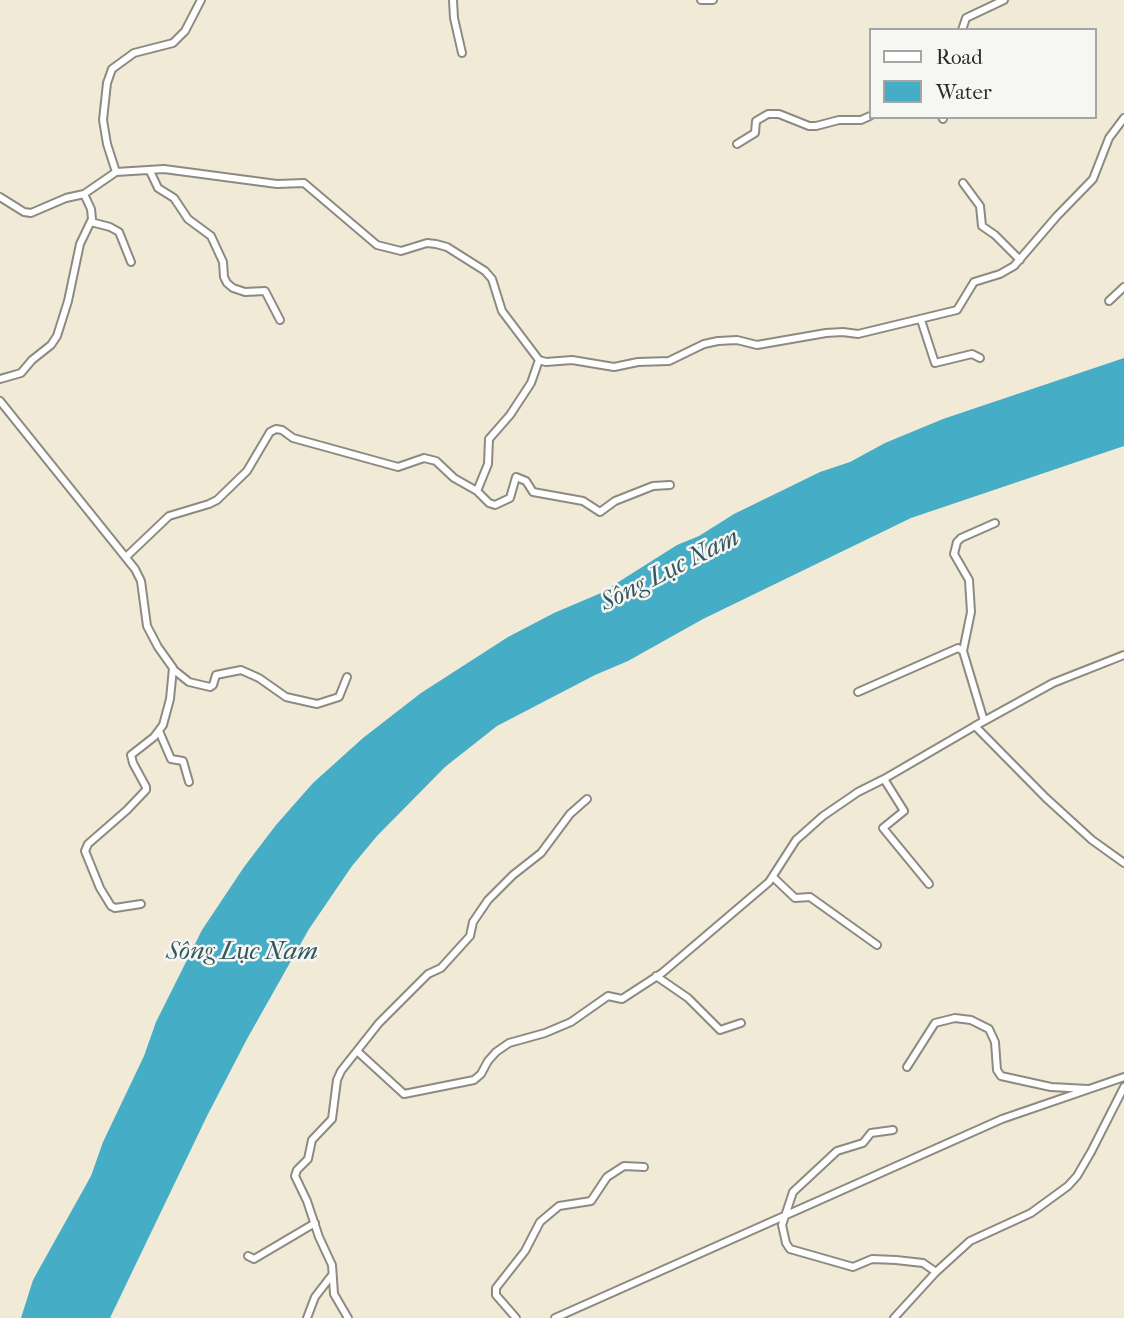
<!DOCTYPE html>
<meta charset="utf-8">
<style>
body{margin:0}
#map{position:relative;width:1124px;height:1318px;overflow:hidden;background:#f1ead7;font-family:"IM FELL French Canon",serif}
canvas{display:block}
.legend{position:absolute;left:869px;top:28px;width:228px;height:91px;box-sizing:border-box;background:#f6f6f2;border:2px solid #a5a5a2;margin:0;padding:9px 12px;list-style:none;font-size:21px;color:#2b2b2b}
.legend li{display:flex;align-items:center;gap:14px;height:35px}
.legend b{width:35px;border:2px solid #a5a5a2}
</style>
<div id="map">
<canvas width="1124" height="1318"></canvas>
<ul class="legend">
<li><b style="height:9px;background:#fff"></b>Road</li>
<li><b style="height:19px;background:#46adc6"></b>Water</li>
</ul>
</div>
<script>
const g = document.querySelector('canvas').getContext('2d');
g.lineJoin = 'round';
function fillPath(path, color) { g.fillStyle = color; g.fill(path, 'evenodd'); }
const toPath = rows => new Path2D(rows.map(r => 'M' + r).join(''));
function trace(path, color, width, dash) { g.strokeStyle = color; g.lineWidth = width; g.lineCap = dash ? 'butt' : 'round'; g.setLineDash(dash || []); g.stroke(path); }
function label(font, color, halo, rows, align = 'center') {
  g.font = font + ' "IM FELL French Canon",serif'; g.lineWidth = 5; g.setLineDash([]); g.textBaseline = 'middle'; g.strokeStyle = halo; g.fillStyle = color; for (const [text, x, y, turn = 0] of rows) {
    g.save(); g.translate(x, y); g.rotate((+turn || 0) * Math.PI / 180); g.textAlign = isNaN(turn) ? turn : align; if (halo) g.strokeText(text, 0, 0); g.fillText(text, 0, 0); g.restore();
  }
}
const water = toPath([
 [1124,358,1124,446,911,518,703,619,628,661,595,675,497,726,445,767,377,836,352,866,309,929,247,1039,207,1116,110,1318,21,1318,33,1280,91,1176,103,1142,144,1056,156,1022,202,930,244,867,276,825,313,783,363,738,421,693,508,637,554,613,601,593,677,545,699,536,734,514,820,472,850,462,885,443,943,419]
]);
const minor = toPath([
 [453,0,454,18,462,53],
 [701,0,713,0],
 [962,30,966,18,1004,0],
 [942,117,943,119],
 [737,144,755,133,756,121,768,114,779,114,809,126,816,126,839,120,861,120,870,116],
 [150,171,158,188,174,198,188,219,211,236,223,262,224,277,227,283,233,288,245,292,265,291,280,320],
 [116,172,107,144,103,120,107,83,112,69,134,53,173,43,185,31,201,0],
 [963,183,980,206,982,226,995,235,1020,260],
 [0,197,24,212,31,213,66,198,84,194,116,172,164,169,277,184,304,183,377,245,401,251,427,243,436,244,447,247,485,271,492,279,502,311,539,360,546,362,572,360,614,367,638,362,669,361,704,344,718,341,737,340,757,345,826,333,843,332,858,334,957,310,974,282,1000,274,1014,266,1057,216,1093,179,1109,138,1124,118],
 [91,222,110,227,119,232,131,262],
 [1109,301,1124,287],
 [921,320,935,363,972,354,980,358],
 [0,379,21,373,32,360,51,345,57,336,68,301,80,244,92,219,91,209,84,194],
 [0,401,135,569,141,581,147,626,158,647,173,668,170,699,163,725,154,737,131,755,133,763,146,787,146,790,127,810,88,844,85,851,100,888,111,906,115,908,141,904],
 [477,491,488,464,489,439,510,415,531,383,539,360],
 [126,557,169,516,209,504,217,500,247,471,270,432,276,429,282,430,293,438,398,467,424,458,436,461,454,478,477,491,489,503,495,505,510,498,516,477,526,481,533,492,583,501,600,512,615,501,653,486,670,485],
 [1124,655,1053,683,975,726,1046,798,1092,840,1124,863],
 [174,670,189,682,210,687,213,685,216,675,241,670,259,678,286,697,317,704,339,697,347,677],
 [858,692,958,648,963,651],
 [984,721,963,651,971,612,969,580,954,554,957,542,961,538,995,523],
 [159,731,171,759,183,761,189,782],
 [884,779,904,811,883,828,929,884],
 [773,877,795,898,810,897,877,945],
 [656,976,688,998,720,1030,741,1023],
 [357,1051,404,1094,474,1080,481,1074,488,1061,496,1052,509,1043,545,1033,571,1022,608,996,622,999,662,973,769,882,796,840,823,816,858,792,884,779,975,726],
 [907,1067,935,1023,955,1018,971,1020,989,1029,995,1042,997,1070,1001,1076,1051,1087,1088,1089],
 [893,1130,871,1133,863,1143,837,1151,793,1192,782,1225,786,1243,790,1249,853,1267,872,1259,896,1260,923,1263,936,1272],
 [248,1256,254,1259,315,1223],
 [307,1318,315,1297,332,1275],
 [348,1318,334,1294,332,1265,319,1237,307,1201,295,1176,297,1170,308,1159,312,1140,332,1119,337,1080,341,1071,379,1023,428,974,441,968,470,936,473,922,488,900,513,875,541,853,570,814,587,799],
 [516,1318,496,1295,496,1288,525,1251,540,1222,559,1206,591,1201,607,1177,624,1166,644,1167],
 [555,1318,1002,1119,1124,1077],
 [894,1318,936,1272,970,1241,1031,1213,1068,1186,1077,1176,1091,1152,1124,1087]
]);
const waterNames = [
 ["Sông Lục Nam",670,571,-27],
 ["Sông Lục Nam",242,953]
];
fillPath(water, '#46adc6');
trace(minor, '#8e8a81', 10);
trace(minor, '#fff', 6);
label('italic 26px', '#345861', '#f6f6f2', waterNames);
</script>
